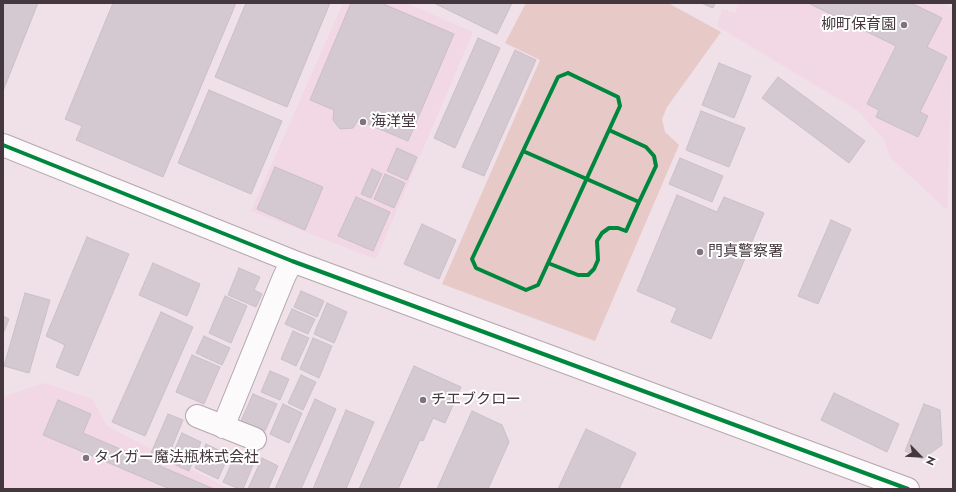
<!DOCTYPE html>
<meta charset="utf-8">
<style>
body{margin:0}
#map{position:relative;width:956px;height:492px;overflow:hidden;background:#f0e0e8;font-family:Jost,sans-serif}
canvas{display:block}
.frame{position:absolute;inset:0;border:4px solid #44383e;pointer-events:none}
.north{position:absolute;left:900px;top:436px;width:40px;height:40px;-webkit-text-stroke:3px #fff;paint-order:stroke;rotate:114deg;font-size:11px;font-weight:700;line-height:16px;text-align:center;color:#44383e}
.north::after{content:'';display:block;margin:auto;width:14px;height:18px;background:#44383e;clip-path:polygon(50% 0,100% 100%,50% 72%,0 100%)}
</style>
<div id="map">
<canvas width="956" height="492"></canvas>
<div class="frame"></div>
<div class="north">N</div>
</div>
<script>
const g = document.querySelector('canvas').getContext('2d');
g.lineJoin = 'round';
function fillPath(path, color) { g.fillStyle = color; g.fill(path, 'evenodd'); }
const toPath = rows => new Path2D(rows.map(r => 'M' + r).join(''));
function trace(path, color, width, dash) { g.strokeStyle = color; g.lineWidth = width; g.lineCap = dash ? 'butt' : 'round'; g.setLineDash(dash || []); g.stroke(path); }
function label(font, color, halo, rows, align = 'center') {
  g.font = font + ' Jost,"Noto Sans JP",sans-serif'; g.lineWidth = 4; g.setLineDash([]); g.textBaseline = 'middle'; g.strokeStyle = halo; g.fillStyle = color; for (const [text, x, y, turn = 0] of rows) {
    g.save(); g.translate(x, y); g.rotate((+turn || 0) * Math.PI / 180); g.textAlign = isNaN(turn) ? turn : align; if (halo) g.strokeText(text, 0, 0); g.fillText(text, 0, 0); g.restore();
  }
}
const built = toPath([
 [343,3,406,3,473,32,376,259,251,211],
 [738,3,942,3,953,8,947,210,891,158,883,138,857,110,717,26,722,9,735,13],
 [44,383,92,399,107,426,229,489,3,489,3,397]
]);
const green = toPath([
 [526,3,668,3,721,32,667,107,662,119,665,132,679,145,595,341,442,284,540,60,505,43]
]);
const building = toPath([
 [3,3,38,3,3,91,3,3],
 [113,3,236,3,163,177,76,140,82,126,65,119,113,3],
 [246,3,330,3,287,107,215,77,246,3],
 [351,3,381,3,454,34,408,141,358,120,353,128,340,129,333,120,334,110,310,100,351,3],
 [434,3,512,3,497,34,434,3],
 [701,3,715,3,713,8,701,3],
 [808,3,911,3,942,18,927,47,947,57,920,112,928,116,918,137,876,117,879,110,867,104,896,46,808,3],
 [478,38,500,48,455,148,434,138,478,38],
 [515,50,536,60,484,176,462,167,515,50],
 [719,63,751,76,734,118,702,105,719,63],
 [778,77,865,141,849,163,762,98,778,77],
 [209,90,282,121,251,194,178,163,209,90],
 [701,111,745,128,729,167,686,150,701,111],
 [397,148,417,157,407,180,387,171,397,148],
 [680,158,723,176,712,202,669,184,680,158],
 [275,167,323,187,305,230,257,209,275,167],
 [372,169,382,174,371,198,361,194,372,169],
 [385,174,405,183,394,208,374,199,385,174],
 [677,195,717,212,724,197,764,213,711,339,671,322,677,308,637,291,677,195],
 [356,197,390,212,373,251,338,236,356,197],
 [831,220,851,229,818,304,798,296,831,220],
 [422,224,456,240,439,279,404,264,422,224],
 [87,237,129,254,78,376,56,367,65,345,46,336,87,237],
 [153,263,200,284,187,316,139,295,153,263],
 [239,268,260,277,254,290,262,294,256,307,228,295,239,268],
 [301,291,324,301,317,317,294,307,301,291],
 [25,293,50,300,29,373,4,366,25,293],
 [225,296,247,306,231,343,209,333,225,296],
 [327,303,347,312,334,343,314,334,327,303],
 [292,309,315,319,308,334,285,324,292,309],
 [161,312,193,327,145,436,112,422,161,312],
 [3,316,9,319,3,334,3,316],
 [293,331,309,338,296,366,281,359,293,331],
 [204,336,230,348,222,365,196,353,204,336],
 [313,338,332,346,319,378,300,369,313,338],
 [192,355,220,367,204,404,176,392,192,355],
 [414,366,461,387,445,423,433,418,423,441,420,440,398,489,359,489,414,366],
 [270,371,289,379,280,400,261,392,270,371],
 [301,375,316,382,303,410,288,403,301,375],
 [834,393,899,424,887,452,821,420,834,393],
 [253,394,277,404,265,431,241,421,253,394],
 [315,399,336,409,301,489,275,489,315,399],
 [58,400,91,414,83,433,214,489,170,489,43,435,58,400],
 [283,404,302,413,289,443,270,434,283,404],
 [924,404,940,410,942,445,922,459,905,451,924,404],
 [346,410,374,422,346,489,313,489,346,410],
 [472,411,502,425,509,442,488,489,437,489,472,411],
 [168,414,183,420,167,459,151,453,168,414],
 [586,429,636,453,619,489,558,489,586,429],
 [182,433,201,442,189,471,169,462,182,433],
 [206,444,229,455,218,479,195,468,206,444],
 [237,452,255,460,243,489,239,489,223,482,237,452],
 [262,458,278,466,268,489,248,489,262,458]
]);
const minor = toPath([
 [3,145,292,261,908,489],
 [197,416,255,439],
 [223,427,284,277,292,261]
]);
const cycleway = toPath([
 [568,73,618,97,620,106,538,285,526,290,476,268,472,259,558,77,568,73],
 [3,145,292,261,908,489],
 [523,151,639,202],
 [548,263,578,275,588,275,594,269,598,260,597,241,602,233,609,228,618,228,626,231,639,202,656,166,654,156,646,147,609,130]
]);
const markers = [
 [904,25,4,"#80737a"],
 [363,122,4,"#80737a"],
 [700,252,4,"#80737a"],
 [423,400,4,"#80737a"],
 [86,458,4,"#80737a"]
];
const poiNames = [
 ["柳町保育園",896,25,"right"],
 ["海洋堂",371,122],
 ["門真警察署",708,252],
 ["チエブクロー",431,400],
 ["タイガー魔法瓶株式会社",94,458]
];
fillPath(built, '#f2d7e5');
fillPath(green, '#e7c9c8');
fillPath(building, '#d4c9d1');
trace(building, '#cabfc7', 1);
trace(minor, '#b3a7ad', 24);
trace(minor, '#fdfafc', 22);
trace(cycleway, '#00873e', 4);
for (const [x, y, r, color] of markers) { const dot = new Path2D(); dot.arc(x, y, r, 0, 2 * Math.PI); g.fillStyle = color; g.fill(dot); trace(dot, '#fff', 1.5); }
label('15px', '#44383e', '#fff', poiNames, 'left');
</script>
